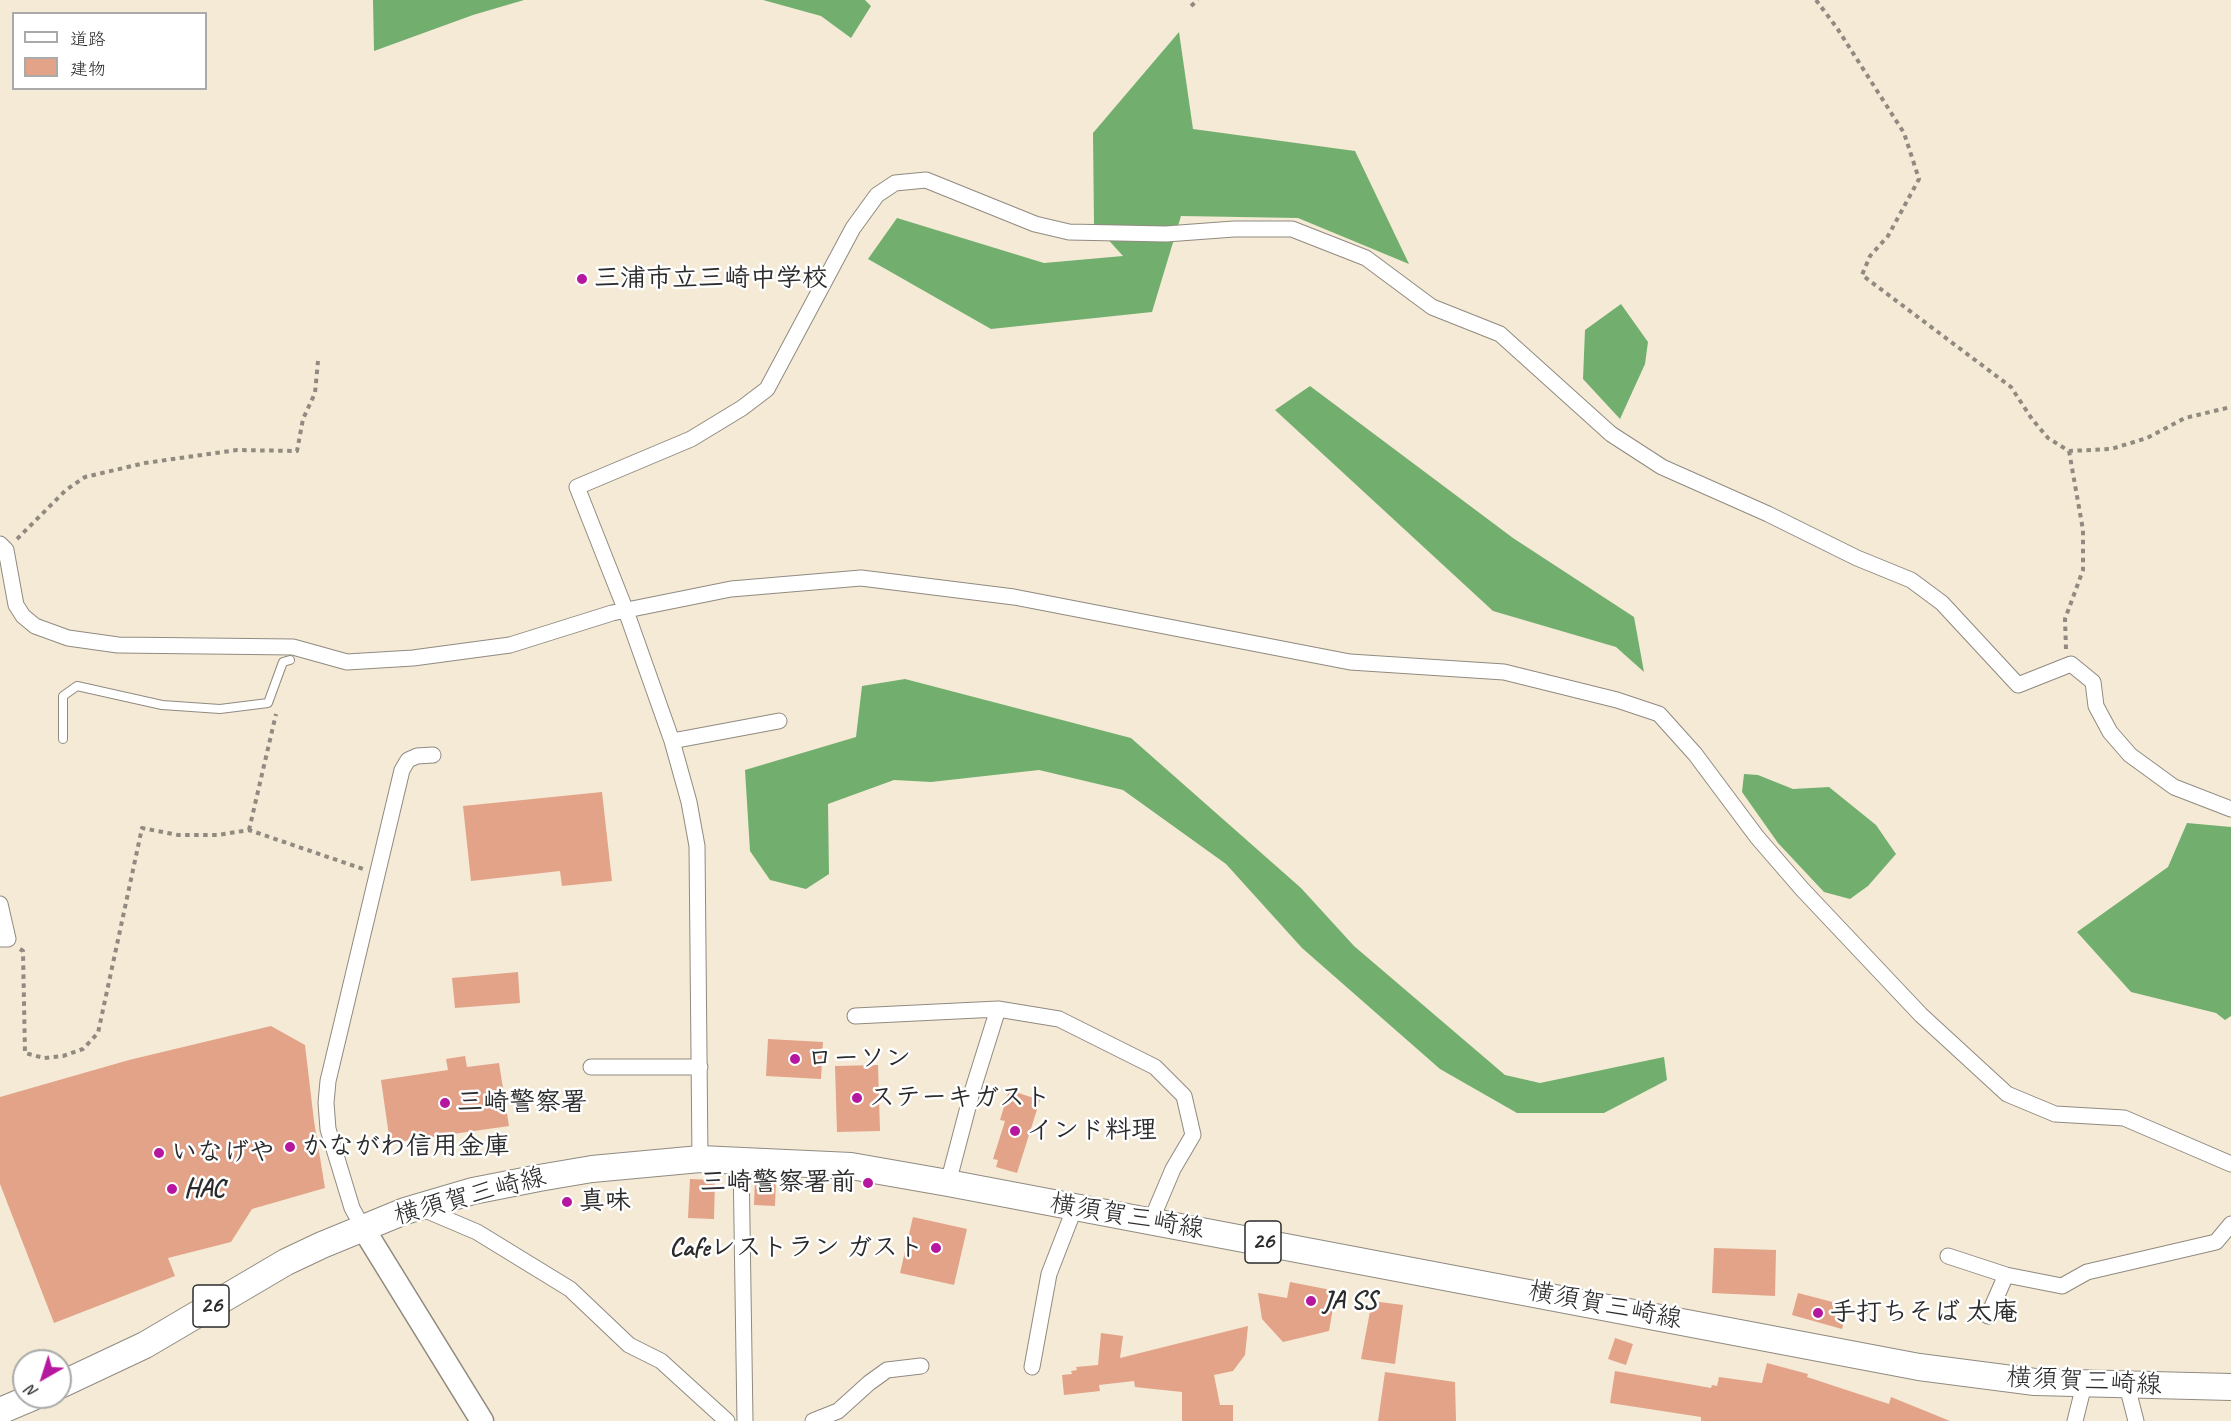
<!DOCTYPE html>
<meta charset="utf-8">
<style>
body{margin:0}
#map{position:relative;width:2231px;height:1421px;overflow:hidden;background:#f5ead5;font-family:Caveat,"Klee One",sans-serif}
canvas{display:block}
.legend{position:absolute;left:12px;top:12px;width:195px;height:78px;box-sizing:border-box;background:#fff;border:2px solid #aaa;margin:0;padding:8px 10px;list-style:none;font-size:18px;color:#2b2b2b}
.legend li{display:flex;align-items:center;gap:12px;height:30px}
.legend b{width:30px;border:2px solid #aaa}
.north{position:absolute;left:12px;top:1349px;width:60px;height:60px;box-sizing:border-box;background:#fff;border:2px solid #aaa;border-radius:50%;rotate:219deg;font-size:16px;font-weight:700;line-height:24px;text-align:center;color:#2b2b2b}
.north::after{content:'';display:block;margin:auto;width:21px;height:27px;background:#b5179e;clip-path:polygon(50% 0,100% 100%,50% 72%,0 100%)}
</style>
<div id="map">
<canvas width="2231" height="1421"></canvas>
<ul class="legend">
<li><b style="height:8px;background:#fff"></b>道路</li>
<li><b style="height:16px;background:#e2a389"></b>建物</li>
</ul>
<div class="north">N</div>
</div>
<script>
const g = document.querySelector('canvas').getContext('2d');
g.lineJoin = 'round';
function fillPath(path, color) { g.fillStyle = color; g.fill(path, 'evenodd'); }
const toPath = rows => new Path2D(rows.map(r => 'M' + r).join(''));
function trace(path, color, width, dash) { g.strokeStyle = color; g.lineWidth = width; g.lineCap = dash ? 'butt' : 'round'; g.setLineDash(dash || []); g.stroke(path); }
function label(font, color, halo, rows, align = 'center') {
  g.font = font + ' Caveat,"Klee One",sans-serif'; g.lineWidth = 5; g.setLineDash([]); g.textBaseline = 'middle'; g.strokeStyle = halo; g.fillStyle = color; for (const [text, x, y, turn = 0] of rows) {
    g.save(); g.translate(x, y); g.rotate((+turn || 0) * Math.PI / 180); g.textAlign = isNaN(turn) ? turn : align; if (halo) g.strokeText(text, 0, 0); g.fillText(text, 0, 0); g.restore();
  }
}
const forest = toPath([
 [373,0,524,0,473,15,374,51],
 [763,0,865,0,871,6,851,38,821,16],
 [1179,32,1193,129,1355,151,1409,264,1298,218,1181,216,1152,312,991,329,868,259,897,218,1044,263,1123,256,1094,224,1093,133],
 [1621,304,1648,342,1645,364,1620,419,1583,379,1585,330],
 [1310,386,1513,538,1634,617,1644,672,1616,647,1493,611,1275,410],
 [905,679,1131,738,1301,888,1354,946,1505,1075,1540,1083,1664,1057,1667,1080,1604,1113,1517,1113,1440,1069,1302,948,1226,864,1123,790,1039,770,931,782,894,780,828,804,829,874,806,889,770,880,750,851,745,770,856,737,862,686],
 [1744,774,1758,775,1793,789,1829,787,1876,825,1896,854,1868,886,1850,899,1824,892,1778,843,1742,792],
 [2187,823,2231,827,2231,1016,2225,1020,2216,1013,2131,992,2077,932,2168,867]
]);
const building = toPath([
 [602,792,612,881,562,886,560,871,471,881,463,806],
 [518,972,520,1003,455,1008,452,978],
 [271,1026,305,1045,314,1121,325,1188,252,1209,231,1242,168,1258,175,1276,54,1323,0,1184,0,1097,129,1060],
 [768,1039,823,1042,821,1079,766,1076],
 [465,1056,467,1067,499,1063,509,1126,390,1143,381,1080,448,1070,446,1059],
 [878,1065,880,1131,837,1132,835,1066],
 [1009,1090,1040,1100,1017,1173,996,1167,998,1160,993,1159,1005,1121,1000,1120],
 [755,1177,776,1178,775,1206,754,1205],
 [690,1179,715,1180,714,1219,688,1218],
 [913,1217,967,1229,954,1285,900,1273],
 [1714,1248,1776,1250,1775,1296,1712,1293],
 [1290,1282,1336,1291,1329,1331,1283,1342,1262,1319,1258,1293,1287,1298],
 [1798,1293,1848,1306,1842,1329,1792,1315],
 [1372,1301,1403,1305,1395,1364,1361,1359],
 [1248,1326,1245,1355,1233,1371,1214,1375,1220,1405,1233,1405,1233,1421,1182,1421,1182,1392,1135,1387,1134,1381,1099,1385,1100,1391,1064,1395,1062,1375,1072,1374,1071,1371,1077,1370,1076,1367,1098,1365,1101,1333,1123,1336,1120,1358],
 [1615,1338,1633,1344,1626,1365,1608,1359],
 [1767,1363,1808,1374,1807,1377,1889,1404,1891,1397,1950,1421,1701,1421,1701,1417,1610,1403,1615,1371,1711,1388,1712,1385,1717,1386,1719,1377,1762,1383],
 [1385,1372,1455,1382,1456,1421,1378,1421]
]);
const path = toPath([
 [1816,0,1837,28,1904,133,1919,179,1888,236,1870,256,1862,275,2011,387,2032,419,2048,438,2069,451,2111,449,2147,438,2185,418,2231,407],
 [1191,6,1198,0],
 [17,539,66,490,85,477,145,463,237,450,297,451,303,419,315,393,318,361],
 [2066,649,2065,619,2083,570,2083,530,2069,451],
 [249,830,276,714],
 [20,949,23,951,25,1053,44,1058,63,1056,83,1049,98,1033,142,828,178,835,218,835,249,830,363,869]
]);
const lane = toPath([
 [63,739,63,696,77,686,162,705,220,709,268,703,283,662,290,660]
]);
const street = toPath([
 [0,544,6,550,16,605,23,616,35,626,68,638,118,645,293,647,347,662,413,658,510,645,612,613,731,589,861,578,1014,597,1350,662,1504,672,1617,700,1659,714,1695,754,1757,837,1802,889,1921,1015,2007,1094,2055,1114,2124,1118,2231,1164],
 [672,741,779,721],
 [0,904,8,939,0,939],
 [855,1016,998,1009,1059,1019,1155,1067,1184,1096,1193,1135,1173,1169,1151,1221],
 [591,1067,700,1067],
 [700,1159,697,846,689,802,672,741,626,611,577,487,691,439,742,408,767,389,853,228,877,195,895,183,926,180,1035,224,1069,232,1166,234,1234,229,1292,229,1366,258,1432,307,1500,334,1611,434,1662,467,1768,514,1857,558,1911,580,1942,603,2018,685,2071,664,2093,682,2096,706,2110,732,2130,755,2174,787,2231,809],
 [741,1159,745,1421],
 [948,1183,972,1092,998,1009],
 [418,1207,477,1232,570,1289,629,1345,661,1361,727,1421],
 [363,1228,352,1208,328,1129,326,1103,328,1081,402,770,408,760,417,756,433,755],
 [1948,1256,2006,1275,2062,1286,2087,1272,2216,1242,2231,1224],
 [1988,1316,2006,1275],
 [1032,1367,1049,1274,1075,1207],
 [2127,1386,2136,1421],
 [813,1421,838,1411,869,1383,887,1370,921,1366],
 [2075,1421,2084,1385]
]);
const secondary = toPath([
 [363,1228,482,1421]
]);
const primary = toPath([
 [60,1385,145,1345,286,1262,322,1245,405,1211,473,1191,539,1178,592,1169,700,1159,851,1166,948,1183,1919,1367,2035,1382,2231,1387],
 [0,1411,33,1397]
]);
const markers = [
 [582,279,6,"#b5179e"],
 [795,1059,6,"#b5179e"],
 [857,1098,6,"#b5179e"],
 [445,1103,6,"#b5179e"],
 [1015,1131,6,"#b5179e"],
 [290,1147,6,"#b5179e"],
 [159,1153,6,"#b5179e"],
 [868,1183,6,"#b5179e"],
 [172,1189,6,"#b5179e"],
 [567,1202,6,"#b5179e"],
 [936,1248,6,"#b5179e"],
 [1311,1301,6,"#b5179e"],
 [1818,1313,6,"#b5179e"]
];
const shields = [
 [1263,1242,36],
 [211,1306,36]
];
const shieldNames = [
 ["26",1263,1242],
 ["26",211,1306]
];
const poiNames = [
 ["三浦市立三崎中学校",594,279],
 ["ローソン",807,1059],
 ["ステーキガスト",869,1098],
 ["三崎警察署",457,1103],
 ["インド料理",1027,1131],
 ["かながわ信用金庫",302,1147],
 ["いなげや",171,1153],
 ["三崎警察署前",856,1183,"right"],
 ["HAC",184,1189],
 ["真味",579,1202],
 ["Cafeレストラン ガスト",924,1248,"right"],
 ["JA SS",1323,1301],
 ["手打ちそば 太庵",1830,1313]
];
const streetNames = [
 ["横須賀三崎線",470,1197,-15],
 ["横須賀三崎線",1127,1217,10],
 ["横須賀三崎線",1605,1306,11],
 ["横須賀三崎線",2084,1382,3]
];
fillPath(forest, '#72af6f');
fillPath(building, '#e2a389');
trace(lane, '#908a80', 10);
trace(street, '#908a80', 17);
trace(secondary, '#908a80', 25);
trace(primary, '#908a80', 28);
trace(path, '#908a80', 4, [4.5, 4.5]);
trace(lane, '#fff', 8);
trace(street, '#fff', 15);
trace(secondary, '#fff', 22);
trace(primary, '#fff', 26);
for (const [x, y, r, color] of markers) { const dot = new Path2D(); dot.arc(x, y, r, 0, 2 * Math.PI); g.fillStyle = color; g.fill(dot); trace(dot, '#fff', 2); }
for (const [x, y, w] of shields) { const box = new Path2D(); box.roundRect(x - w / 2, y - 21, w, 42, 4.5); g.fillStyle = '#fff'; g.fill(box); trace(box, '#2b2b2b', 1.5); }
label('bold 24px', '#2b2b2b', null, shieldNames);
label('bold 26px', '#2b2b2b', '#fff', poiNames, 'left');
label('26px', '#2b2b2b', '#fff', streetNames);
</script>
